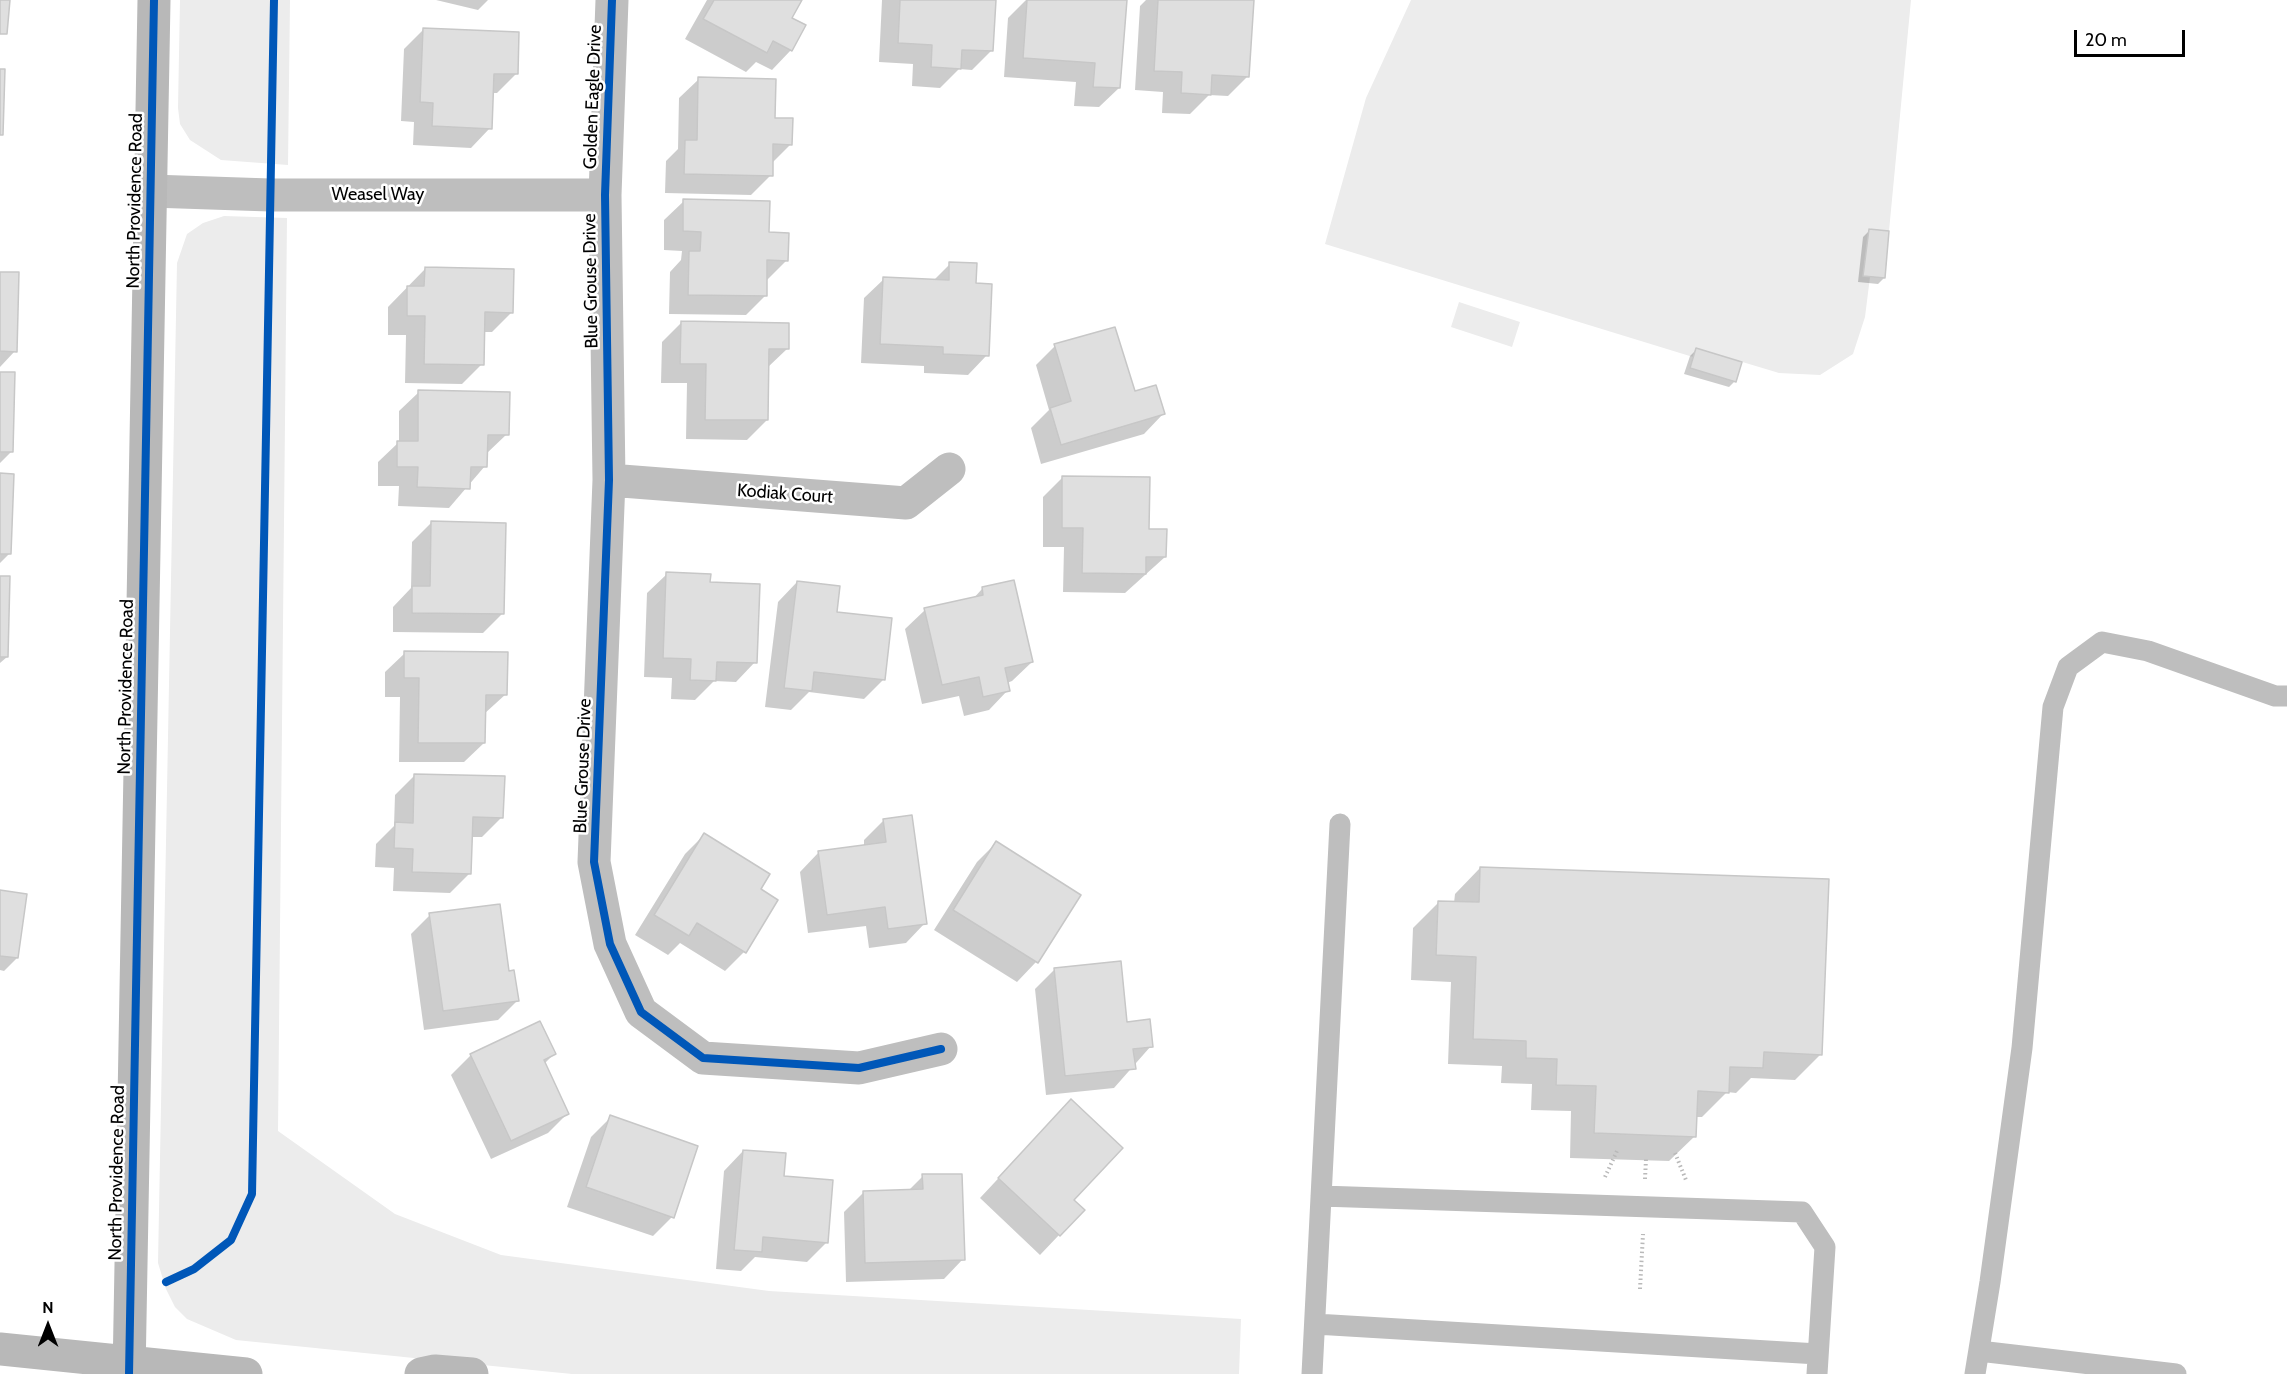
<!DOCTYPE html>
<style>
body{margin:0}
#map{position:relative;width:2287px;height:1374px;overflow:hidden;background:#fff;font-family:Cabin,sans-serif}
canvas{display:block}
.north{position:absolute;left:18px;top:1296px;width:60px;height:60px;-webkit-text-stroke:4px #fff;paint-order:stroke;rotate:0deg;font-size:16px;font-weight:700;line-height:24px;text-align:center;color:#000}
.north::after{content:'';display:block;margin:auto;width:21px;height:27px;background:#000;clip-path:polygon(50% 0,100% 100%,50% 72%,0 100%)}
.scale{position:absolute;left:2074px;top:30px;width:111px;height:27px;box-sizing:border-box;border:3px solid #000;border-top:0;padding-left:8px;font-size:18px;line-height:21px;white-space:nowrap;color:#000;-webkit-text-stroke:4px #fff;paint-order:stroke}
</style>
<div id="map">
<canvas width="2287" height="1374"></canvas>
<div class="north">N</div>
<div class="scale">20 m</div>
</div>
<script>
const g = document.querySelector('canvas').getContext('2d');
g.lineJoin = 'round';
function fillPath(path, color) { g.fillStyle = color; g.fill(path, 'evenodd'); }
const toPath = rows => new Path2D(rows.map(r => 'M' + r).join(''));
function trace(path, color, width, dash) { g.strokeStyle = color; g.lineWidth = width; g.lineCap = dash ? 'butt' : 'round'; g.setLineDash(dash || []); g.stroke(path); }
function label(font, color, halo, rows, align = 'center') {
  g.font = font + ' Cabin,sans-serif'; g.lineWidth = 5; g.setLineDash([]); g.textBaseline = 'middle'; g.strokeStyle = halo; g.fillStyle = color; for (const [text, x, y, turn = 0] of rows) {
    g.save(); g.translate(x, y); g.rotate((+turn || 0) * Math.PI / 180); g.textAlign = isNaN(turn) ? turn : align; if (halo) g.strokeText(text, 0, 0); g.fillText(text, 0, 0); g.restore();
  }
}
const green = toPath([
 [180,0,290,0,288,165,221,160,190,140,180,124,178,108],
 [1411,0,1911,0,1889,231,1869,230,1863,276,1870,277,1865,317,1853,354,1820,375,1779,373,1696,348,1693,357,1325,244,1366,98],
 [224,216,287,218,278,1131,395,1214,501,1255,769,1291,1241,1319,1239,1374,572,1374,236,1340,187,1319,175,1307,166,1289,158,1263,177,263,187,234,203,223],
 [1459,302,1520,322,1512,347,1451,327]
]);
const shadow = toPath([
 [436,0,488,0,478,10],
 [707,0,800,0,790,19,791,50,772,70,756,62,746,72,685,39],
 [882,0,994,0,992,50,972,70,959,69,940,88,912,86,913,64,879,62],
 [1026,0,1125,0,1119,88,1099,107,1074,106,1076,82,1004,77,1008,18],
 [1146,0,1253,0,1248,76,1228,96,1209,95,1190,114,1162,113,1163,92,1135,90,1140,6],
 [424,29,516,74,497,93,492,93,490,128,471,148,413,145,414,122,401,121,404,49],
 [699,79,774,119,791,144,771,164,771,175,751,195,665,193,666,161,678,149,679,98],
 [684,201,768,233,787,260,767,280,765,296,746,315,669,314,670,272,681,260,682,251,664,250,664,220],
 [1869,231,1884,278,1878,284,1858,282,1863,237],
 [950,264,974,285,987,355,968,375,924,373,924,366,861,363,864,298,884,279,933,281],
 [425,269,512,312,492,332,483,332,482,364,462,384,405,383,406,335,388,335,388,307],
 [0,273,15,351,0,367],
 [682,322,787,349,767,368,767,420,747,440,686,439,687,383,661,383,662,342],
 [1055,346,1134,393,1163,414,1144,434,1041,464,1031,428,1049,410,1036,365],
 [1696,350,1735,381,1729,387,1684,374,1690,356],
 [0,373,12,451,0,463],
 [419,392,507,434,486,454,485,466,449,508,398,506,399,486,378,486,378,462,399,442,399,411],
 [0,475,10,553,0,563],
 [1063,477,1148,531,1165,557,1125,593,1063,592,1064,547,1043,547,1043,497],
 [432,522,503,613,483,633,393,632,393,607,411,588,412,542],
 [667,574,709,584,755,662,736,682,714,681,695,700,671,699,672,678,644,677,647,593],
 [0,578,7,657,0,663],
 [797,582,835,613,883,680,864,699,809,692,791,710,765,707,778,602],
 [982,589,1032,662,1012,681,1007,683,1008,690,989,710,964,716,959,696,922,704,905,629,925,610,972,600],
 [405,653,506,694,484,714,484,743,464,762,399,762,400,697,385,697,385,672],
 [415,775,502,817,482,837,471,837,470,873,450,893,393,891,394,868,375,867,376,844,394,826,395,795],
 [883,821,925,923,906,943,869,948,866,926,808,933,800,872,819,852,864,846,864,840],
 [704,835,759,889,744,952,725,971,680,943,668,955,635,935,685,854],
 [996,843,1079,895,1036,962,1017,982,934,930,977,862],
 [1480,868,1821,1054,1795,1080,1751,1078,1736,1093,1727,1092,1702,1117,1696,1117,1695,1136,1669,1161,1570,1158,1571,1111,1531,1110,1532,1084,1501,1083,1502,1066,1448,1064,1451,982,1411,980,1413,928,1439,902,1454,903,1455,894],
 [0,892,17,958,4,971,0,970],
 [430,915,507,973,517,1001,498,1020,424,1030,411,934],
 [1055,969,1151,1046,1114,1088,1046,1095,1035,989],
 [539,1023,554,1054,544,1064,568,1113,548,1133,491,1159,451,1075,470,1056],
 [611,1117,672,1217,653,1236,567,1207,591,1137],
 [1052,1121,1072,1200,1059,1235,1040,1255,980,1198],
 [743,1151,782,1177,827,1242,807,1262,755,1257,741,1271,716,1269,724,1171],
 [923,1176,963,1259,944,1279,846,1282,844,1212,864,1192,908,1191]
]);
const building = toPath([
 [0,0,10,0,7,34,0,34,0,0],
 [714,0,802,0,792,18,806,25,792,51,773,41,767,53,703,19,714,0],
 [900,0,996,0,993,51,962,50,961,69,931,67,932,45,898,43,900,0],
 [1027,0,1127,0,1120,88,1093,87,1095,63,1023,58,1027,0],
 [1158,0,1254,0,1249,77,1212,75,1211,95,1181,93,1182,72,1154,71,1158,0],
 [423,28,519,32,518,74,494,74,492,129,432,126,433,103,420,102,423,28],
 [0,69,5,69,3,135,0,135,0,69],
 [698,77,776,79,775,118,793,118,792,145,773,144,773,176,684,174,685,140,697,140,698,77],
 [683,199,770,201,769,232,789,233,788,261,767,260,767,296,688,295,689,251,700,251,701,232,683,231,683,199],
 [1869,229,1889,231,1885,278,1863,276,1869,229],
 [949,262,977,263,976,283,992,284,989,356,943,354,943,347,880,344,883,277,949,280,949,262],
 [425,267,514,269,513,313,485,312,484,365,424,364,425,316,407,316,407,286,424,286,425,267],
 [0,272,19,272,17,352,0,351,0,272],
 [681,321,789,323,789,349,769,349,768,420,705,420,706,364,680,364,681,321],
 [1115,327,1135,391,1156,385,1165,414,1061,445,1050,408,1071,401,1054,344,1115,327],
 [1696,348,1742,362,1736,382,1690,368,1696,348],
 [0,372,15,372,13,452,0,452,0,372],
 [418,390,510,392,509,435,488,435,487,467,471,467,470,489,417,487,418,467,397,467,397,441,418,441,418,390],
 [0,473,14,474,11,554,0,554,0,473],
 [1062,476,1150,477,1149,529,1167,529,1166,557,1146,557,1146,574,1082,573,1083,528,1062,528,1062,476],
 [431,521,506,523,504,614,412,613,412,586,430,586,431,521],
 [666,572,711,574,710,582,760,584,757,663,717,662,716,681,690,680,691,659,663,658,666,572],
 [0,576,10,576,8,657,0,657,0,576],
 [1014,580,1033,662,1005,668,1010,691,983,697,979,677,942,685,924,608,983,595,982,587,1014,580],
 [797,581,840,586,837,612,892,618,885,680,814,672,812,691,784,688,797,581],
 [404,651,508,652,507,695,486,695,485,743,418,743,419,678,404,678,404,651],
 [414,774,505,776,503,818,473,817,471,874,412,872,413,849,394,848,395,822,413,823,414,774],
 [912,815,927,924,888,929,885,907,827,915,818,851,886,842,883,819,912,815],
 [704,833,770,874,761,889,778,900,746,953,697,923,689,936,654,915,704,833],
 [996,841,1081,895,1038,963,953,910,996,841],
 [1480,867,1829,879,1822,1055,1764,1052,1763,1068,1730,1067,1729,1093,1698,1091,1696,1137,1594,1133,1596,1086,1556,1085,1557,1059,1526,1058,1526,1041,1473,1039,1476,957,1436,955,1438,901,1479,902,1480,867],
 [0,890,27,894,18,958,0,956,0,890],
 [500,904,509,971,514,970,519,1001,443,1011,429,913,500,904],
 [1121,961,1127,1022,1150,1019,1153,1047,1133,1049,1136,1069,1065,1076,1054,968,1121,961],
 [540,1021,556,1054,544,1060,569,1114,511,1141,470,1054,540,1021],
 [1071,1099,1123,1148,1074,1200,1085,1210,1060,1236,998,1178,1071,1099],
 [610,1115,698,1146,674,1218,586,1187,610,1115],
 [743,1150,786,1153,784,1176,833,1180,828,1243,763,1237,762,1252,734,1250,743,1150],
 [922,1174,962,1174,965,1260,865,1263,863,1191,923,1189,922,1174]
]);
const path = toPath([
 [1675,1153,1686,1180],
 [1605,1177,1617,1151],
 [1645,1179,1646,1159],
 [1640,1289,1643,1234]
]);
const lane = toPath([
 [1321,1196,1802,1212,1825,1247,1817,1374],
 [1315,1324,1818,1354],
 [1979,1351,2176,1374],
 [1312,1374,1340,824],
 [1975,1374,1990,1282,2022,1048,2053,707,2068,667,2102,642,2148,651,2275,696,2287,696]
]);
const street = toPath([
 [612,0,605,195,609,480,594,862,610,944,641,1012,703,1058,859,1068,941,1049],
 [151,191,270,195,605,195],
 [609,480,906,503,949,469]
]);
const secondary = toPath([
 [0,1349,246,1374],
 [129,1374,154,0],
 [421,1374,435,1371,472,1374]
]);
const cycleway = toPath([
 [612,0,605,195,609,480,594,862,610,944,641,1012,703,1058,859,1068,941,1049],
 [166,1282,194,1269,231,1240,252,1194,274,0],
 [129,1374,154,0]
]);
const streetNames = [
 ["Golden Eagle Drive",593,97,-88],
 ["Weasel Way",378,195],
 ["North Providence Road",135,201,-89],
 ["Blue Grouse Drive",591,281,-91],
 ["Kodiak Court",785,494,4],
 ["North Providence Road",126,687,-89],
 ["Blue Grouse Drive",583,766,-88],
 ["North Providence Road",117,1173,-89]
];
fillPath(green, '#ececec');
fillPath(shadow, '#0003');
fillPath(building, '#dfdfdf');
trace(building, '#c7c7c7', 1.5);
trace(path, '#b9b9b9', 4, [1.5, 3]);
trace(lane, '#bebebe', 21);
trace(street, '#bebebe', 33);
trace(secondary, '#b8b8b8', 33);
trace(cycleway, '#0057b8', 8);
label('18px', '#000', '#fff', streetNames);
</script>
